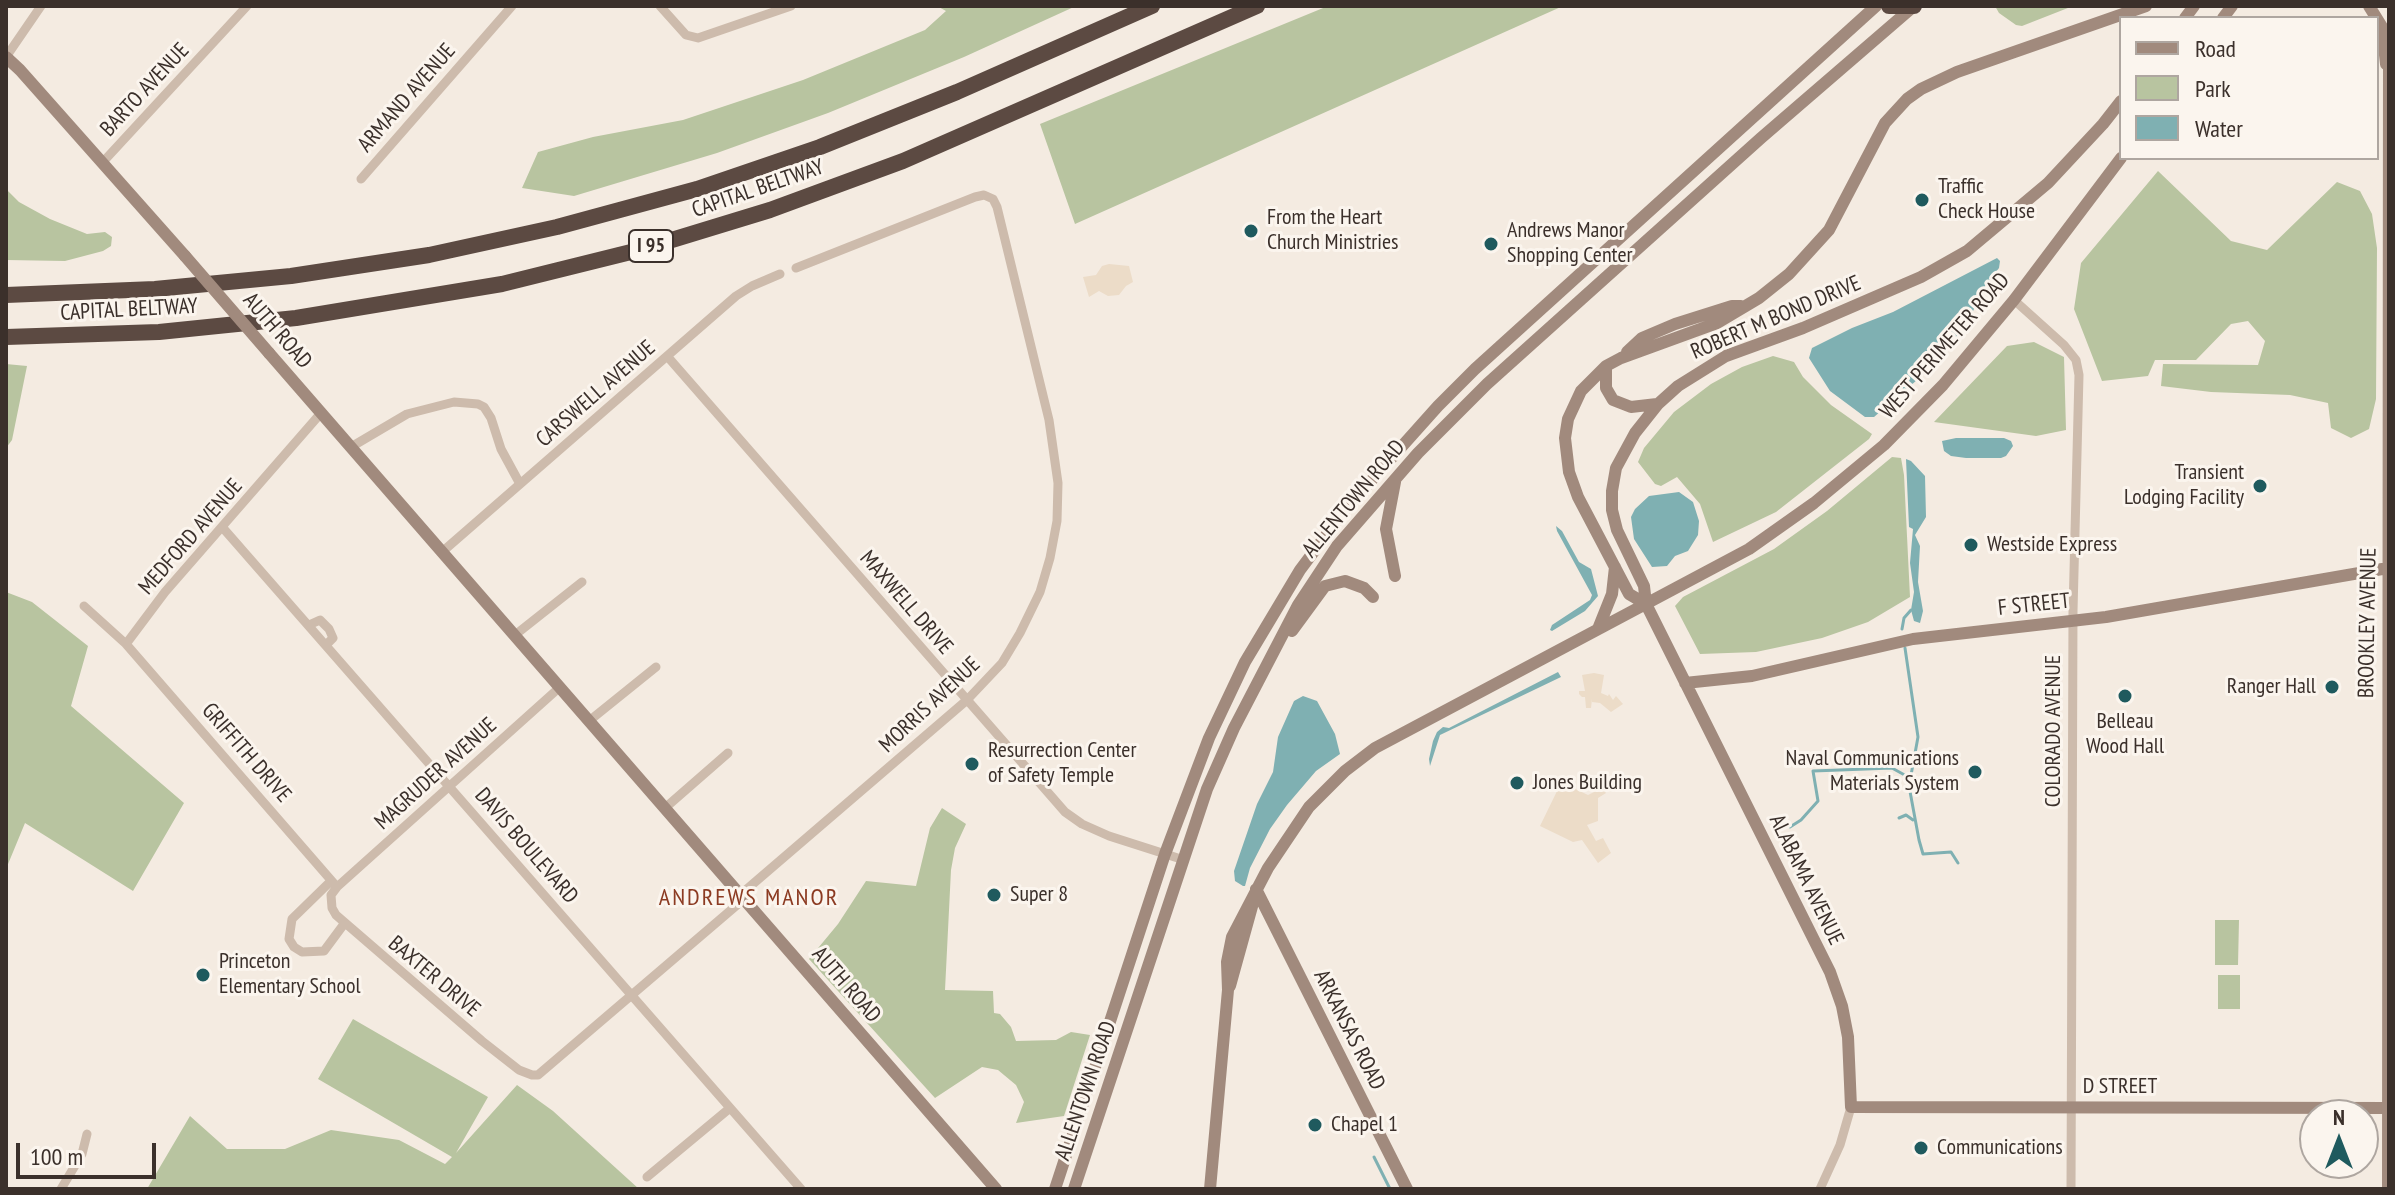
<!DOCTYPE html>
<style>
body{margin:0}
#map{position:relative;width:2395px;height:1195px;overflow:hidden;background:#f4ebe1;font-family:"PT Sans Narrow",sans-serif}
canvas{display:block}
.frame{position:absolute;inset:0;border:8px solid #3b302b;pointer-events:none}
.legend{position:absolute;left:2119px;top:16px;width:260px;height:144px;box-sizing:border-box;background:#fbf5ee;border:2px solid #aea6a0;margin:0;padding:10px 14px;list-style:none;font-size:24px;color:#3b302b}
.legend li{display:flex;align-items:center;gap:16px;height:40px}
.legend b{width:40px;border:2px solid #aea6a0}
.north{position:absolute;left:2299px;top:1099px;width:80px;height:80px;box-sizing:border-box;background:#fbf5ee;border:2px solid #aea6a0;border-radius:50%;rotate:0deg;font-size:22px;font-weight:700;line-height:32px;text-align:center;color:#3b302b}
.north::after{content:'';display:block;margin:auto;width:28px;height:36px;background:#1f5a5e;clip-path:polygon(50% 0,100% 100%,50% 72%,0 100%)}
.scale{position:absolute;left:16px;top:1143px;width:140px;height:36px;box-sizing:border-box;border:4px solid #3b302b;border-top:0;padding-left:10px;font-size:24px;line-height:28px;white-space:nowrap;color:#3b302b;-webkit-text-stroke:6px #fbf5ee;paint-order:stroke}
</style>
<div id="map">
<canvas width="2395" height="1195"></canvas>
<div class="frame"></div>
<ul class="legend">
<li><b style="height:10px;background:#a18a7d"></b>Road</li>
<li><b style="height:22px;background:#b8c4a0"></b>Park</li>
<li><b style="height:22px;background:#7fb0b2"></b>Water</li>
</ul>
<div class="north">N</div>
<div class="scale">100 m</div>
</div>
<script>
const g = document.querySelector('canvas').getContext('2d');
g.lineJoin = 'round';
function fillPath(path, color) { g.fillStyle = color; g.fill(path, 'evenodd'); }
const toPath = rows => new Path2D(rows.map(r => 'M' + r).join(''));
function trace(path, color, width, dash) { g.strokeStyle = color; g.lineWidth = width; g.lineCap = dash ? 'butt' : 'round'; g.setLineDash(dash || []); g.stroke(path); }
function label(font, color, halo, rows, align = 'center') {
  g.font = font + ' "PT Sans Narrow",sans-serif'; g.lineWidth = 6; g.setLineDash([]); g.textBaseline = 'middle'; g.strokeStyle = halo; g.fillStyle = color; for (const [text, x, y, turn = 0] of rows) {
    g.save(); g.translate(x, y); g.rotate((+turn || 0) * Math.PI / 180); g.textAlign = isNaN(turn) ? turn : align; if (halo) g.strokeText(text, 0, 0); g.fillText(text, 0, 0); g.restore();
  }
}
const green = toPath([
 [937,6,1076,6,964,57,828,113,717,153,574,196,522,188,538,152,593,137,683,120,803,80,925,30,946,11],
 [1328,6,1563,6,1075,224,1040,124],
 [1995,6,2073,6,2022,26,2016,25,1999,13],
 [2158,171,2231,241,2267,250,2337,182,2360,191,2372,214,2377,248,2376,399,2369,429,2351,438,2331,428,2328,403,2290,395,2211,392,2161,386,2163,364,2258,365,2265,341,2248,321,2231,324,2196,360,2155,360,2148,376,2102,381,2074,309,2081,263],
 [6,189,19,202,50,219,87,234,105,232,112,237,111,246,103,251,65,261,6,260],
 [2034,342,2064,357,2066,430,2036,436,1934,422,2007,346],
 [1773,356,1794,362,1803,377,1831,405,1872,434,1869,439,1776,512,1713,542,1700,504,1677,477,1661,486,1655,484,1638,462,1644,448,1674,412,1711,384,1742,367],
 [6,364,27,366,12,440,6,448],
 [1892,457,1901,458,1904,475,1910,597,1868,622,1822,638,1756,652,1700,654,1675,606,1683,597,1774,549,1827,511],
 [6,592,32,602,88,646,71,706,184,803,133,891,25,823,6,869],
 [942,808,966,824,955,848,951,870,945,990,993,991,994,1013,1000,1014,1011,1027,1016,1041,1056,1040,1071,1032,1090,1035,1064,1116,1016,1123,1024,1102,1016,1085,998,1070,982,1067,935,1098,809,959,838,924,866,881,916,886,930,828],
 [2215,920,2239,920,2238,965,2215,965],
 [2218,975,2240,975,2240,1009,2218,1009],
 [353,1019,488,1097,456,1153,517,1085,553,1111,639,1189,147,1189,190,1116,227,1149,285,1149,331,1130,399,1140,445,1164,452,1157,318,1079]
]);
const plaza = toPath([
 [1109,264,1129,266,1133,282,1126,286,1119,295,1108,296,1099,291,1089,297,1083,277,1096,275,1102,266],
 [1594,673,1604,675,1601,693,1608,696,1609,694,1613,700,1616,696,1623,704,1611,712,1600,703,1592,702,1592,699,1591,708,1586,708,1585,697,1582,697,1579,694,1579,691,1585,691,1582,675],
 [1563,778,1567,785,1588,795,1602,788,1606,793,1598,798,1598,821,1587,825,1596,841,1603,838,1611,853,1598,863,1582,840,1573,842,1540,826,1559,787,1557,781]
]);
const water = toPath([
 [1997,258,2000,261,1999,268,1985,286,1963,332,1924,374,1874,417,1865,417,1830,391,1809,358,1812,348,1852,328,1893,312],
 [1956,438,2004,438,2011,441,2013,446,2006,456,2001,458,1966,458,1951,456,1944,451,1942,441],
 [1906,459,1911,461,1925,476,1926,517,1915,535,1920,546,1918,582,1923,611,1920,623,1914,621,1911,610,1914,592,1910,563,1913,529,1909,527],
 [1679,492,1693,502,1699,521,1698,535,1688,551,1675,556,1667,566,1652,567,1634,539,1631,517,1635,509,1649,496],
 [1556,526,1562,531,1579,562,1591,569,1598,596,1585,611,1552,631,1550,630,1552,625,1590,600,1592,595,1557,531],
 [1558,672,1561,677,1440,735,1430,766,1429,759,1433,741,1437,732,1443,727,1449,728],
 [1303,696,1317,701,1335,734,1340,754,1316,771,1287,805,1270,829,1250,868,1245,886,1243,886,1235,881,1234,871,1257,804,1273,772,1278,737,1294,701]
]);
const stream = toPath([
 [1902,629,1904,618,1911,610],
 [1905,648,1918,737,1909,786,1919,840,1923,854,1951,852,1958,863],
 [1899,818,1906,815,1913,820],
 [1790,827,1801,820,1818,801,1813,771,1892,768,1910,778],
 [1374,1157,1390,1189]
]);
const street = toPath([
 [660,6,686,35,698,38,791,6],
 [6,57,41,6],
 [102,163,247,6],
 [361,179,512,6],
 [2014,300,2064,345,2076,360,2079,375,2073,611,2071,1189],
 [667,356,1065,812,1082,824,1109,836,1184,860],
 [351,447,407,414,454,402,478,404,484,407,491,418,501,449,520,484],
 [223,528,801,1189],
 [442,552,736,296,752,286,780,274],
 [84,606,126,644,337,887],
 [309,625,320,620,329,629,333,638,326,645],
 [515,635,582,582],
 [126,644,165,592,321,413],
 [560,687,337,887,331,895,332,908,336,915,482,1041,519,1070,532,1075,538,1075,744,899],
 [589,721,656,667],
 [665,808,728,753],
 [331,881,292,919,289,939,294,947,302,952,324,951,344,924],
 [740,895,967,700,1002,663,1020,633,1040,592,1050,558,1057,521,1058,483,1049,420,997,207,993,199,984,195,975,197,796,268],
 [647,1177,730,1108],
 [61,1189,82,1154,87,1134],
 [1820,1189,1840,1145,1851,1107]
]);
const secondary = toPath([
 [2369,6,2382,27,2386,64],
 [2185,18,2194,6],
 [2223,18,2232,6],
 [6,57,20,70,185,256],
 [2121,101,2103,124,2048,183,1967,251,1921,277,1803,328,1726,356,1678,386,1658,404,1635,433,1616,468,1612,491,1612,510,1617,530,1644,586,1646,604,1830,972,1842,1006,1848,1037,1851,1107,2389,1108],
 [1627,352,1642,338,1675,324,1732,306,1741,306],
 [269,353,996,1189],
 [1606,366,1606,388,1613,400,1631,407,1657,404],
 [1395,482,1386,529,1395,576],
 [1646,604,1629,594,1578,497,1569,472,1565,438,1568,419,1581,391,1606,366,1621,358,1717,323,1759,298,1789,274,1829,230,1885,123,1907,99,1921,89,1957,72,2146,6],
 [1598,629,1612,594,1615,567],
 [1292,631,1325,586,1345,581,1364,588,1373,597],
 [1685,683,1752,676,1913,639,2106,617,2388,568],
 [1256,889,1407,1189],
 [1230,986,1253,903],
 [1055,1189,1165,854,1209,738,1245,662,1300,570,1345,510,1438,406,1475,369,1876,6],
 [1074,1189,1207,789,1234,728,1298,605,1337,546,1418,453,1487,384,1761,138,1914,6],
 [1210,1189,1228,990,1227,962,1232,937,1268,868,1309,807,1345,771,1375,748,1749,549,1814,503,1884,445,1943,385,2014,300,2121,158],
 [2388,1189,2389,58]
]);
const highway = toPath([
 [1889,6,1914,6],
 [6,295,155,289,291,276,429,255,557,227,697,189,820,147,957,92,1152,6],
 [6,337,159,332,296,318,502,284,639,250,770,210,903,161,1257,6]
]);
const secondaryBridge = toPath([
 [185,256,269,353]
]);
const markers = [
 [1922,200,8,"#1f5a5e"],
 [1251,231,8,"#1f5a5e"],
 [1491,244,8,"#1f5a5e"],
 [2260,486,8,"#1f5a5e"],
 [1971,545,8,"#1f5a5e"],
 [2332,687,8,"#1f5a5e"],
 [2125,696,8,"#1f5a5e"],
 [972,764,8,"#1f5a5e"],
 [1975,772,8,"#1f5a5e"],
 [1517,783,8,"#1f5a5e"],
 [994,895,8,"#1f5a5e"],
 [203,975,8,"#1f5a5e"],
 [1315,1125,8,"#1f5a5e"],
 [1921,1148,8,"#1f5a5e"]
];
const shields = [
 [651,246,44]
];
const shieldNames = [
 ["I 95",651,246]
];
const streetNames = [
 ["BARTO AVENUE",145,90,-47],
 ["ARMAND AVENUE",407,98,-49],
 ["CAPITAL BELTWAY",758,189,-19],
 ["CAPITAL BELTWAY",129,310,-3],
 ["ROBERT M BOND DRIVE",1776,318,-23],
 ["AUTH ROAD",277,331,49],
 ["WEST PERIMETER ROAD",1945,346,-49],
 ["CARSWELL AVENUE",596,394,-41],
 ["ALLENTOWN ROAD",1354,499,-50],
 ["MEDFORD AVENUE",191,537,-49],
 ["MAXWELL DRIVE",906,603,49],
 ["F STREET",2034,605,-6],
 ["BROOKLEY AVENUE",2368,623,-89],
 ["MORRIS AVENUE",930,705,-43],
 ["COLORADO AVENUE",2054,731,-90],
 ["GRIFFITH DRIVE",246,753,49],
 ["MAGRUDER AVENUE",436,774,-42],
 ["DAVIS BOULEVARD",526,846,49],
 ["ALABAMA AVENUE",1806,880,64],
 ["BAXTER DRIVE",434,977,40],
 ["AUTH ROAD",846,985,49],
 ["ARKANSAS ROAD",1349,1030,63],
 ["D STREET",2120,1087],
 ["ALLENTOWN ROAD",1086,1091,-71]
];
const poiNames = [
 ["Traffic",1938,187],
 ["Check House",1938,212],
 ["From the Heart",1267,218],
 ["Church Ministries",1267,243],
 ["Andrews Manor",1507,231],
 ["Shopping Center",1507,256],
 ["Transient",2244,473,"right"],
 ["Lodging Facility",2244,498,"right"],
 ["Westside Express",1987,545],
 ["Ranger Hall",2316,687,"right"],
 ["Belleau",2125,722,"center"],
 ["Wood Hall",2125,747,"center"],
 ["Resurrection Center",988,751],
 ["of Safety Temple",988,776],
 ["Naval Communications",1959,759,"right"],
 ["Materials System",1959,784,"right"],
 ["Jones Building",1533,783],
 ["Super 8",1010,895],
 ["Princeton",219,962],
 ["Elementary School",219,987],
 ["Chapel 1",1331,1125],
 ["Communications",1937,1148]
];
const neighbourhoodNames = [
 ["ANDREWS MANOR",749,898]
];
fillPath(green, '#b8c4a0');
fillPath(plaza, '#ecdcc8');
fillPath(water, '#7fb0b2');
trace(stream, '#7fb0b2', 3);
trace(street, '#cdbbac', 9);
trace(secondary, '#a18a7d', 12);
trace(highway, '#5c4a42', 16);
trace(secondaryBridge, '#a18a7d', 12);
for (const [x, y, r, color] of markers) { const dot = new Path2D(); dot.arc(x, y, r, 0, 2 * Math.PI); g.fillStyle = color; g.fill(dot); trace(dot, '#fbf5ee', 3); }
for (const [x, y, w] of shields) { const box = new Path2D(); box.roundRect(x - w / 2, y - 16, w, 32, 6); g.fillStyle = '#fbf5ee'; g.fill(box); trace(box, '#3b302b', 2); }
label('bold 20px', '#3b302b', null, shieldNames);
label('22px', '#3b302b', '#fbf5ee', streetNames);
label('22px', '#3b302b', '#fbf5ee', poiNames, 'left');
g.letterSpacing = '2px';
label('24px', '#8c3b22', '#fbf5ee', neighbourhoodNames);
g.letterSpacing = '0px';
</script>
